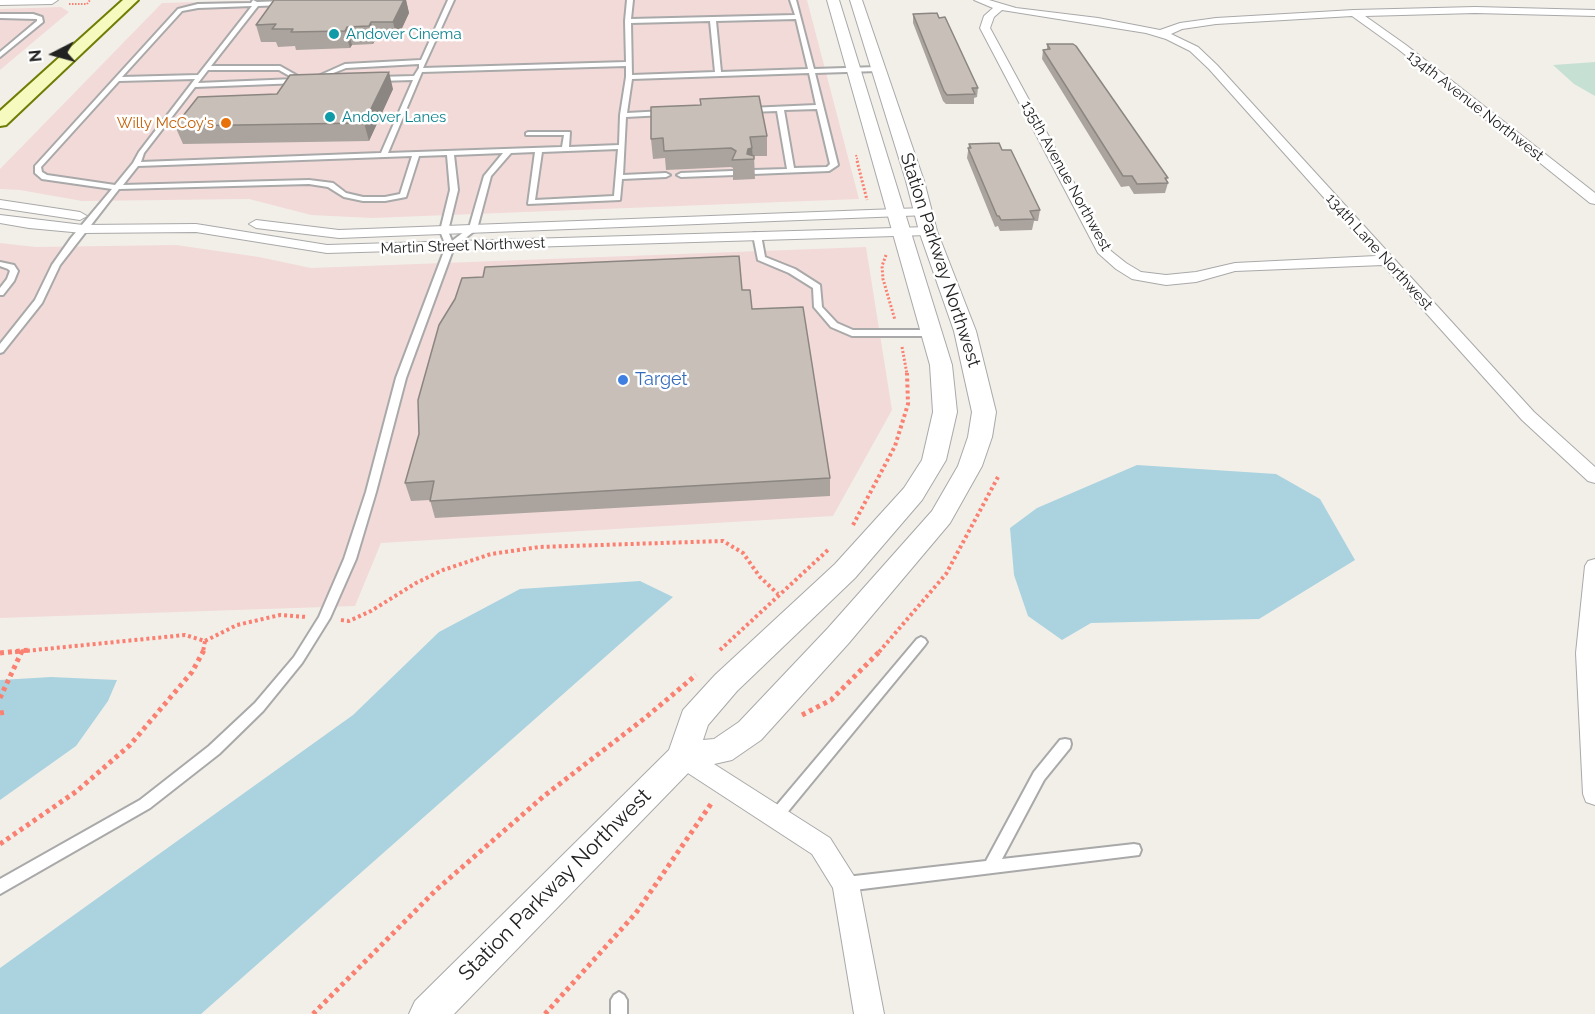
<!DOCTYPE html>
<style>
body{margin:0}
#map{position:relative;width:1595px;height:1014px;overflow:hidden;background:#f2efe9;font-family:Raleway,sans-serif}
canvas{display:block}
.north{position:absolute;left:24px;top:24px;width:60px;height:60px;-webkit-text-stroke:4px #fff;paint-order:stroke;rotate:264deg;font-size:16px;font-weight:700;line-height:24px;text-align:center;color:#222}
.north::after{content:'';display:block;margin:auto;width:21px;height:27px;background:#222;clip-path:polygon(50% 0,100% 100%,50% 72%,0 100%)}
</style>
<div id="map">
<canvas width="1595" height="1014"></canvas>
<div class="north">N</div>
</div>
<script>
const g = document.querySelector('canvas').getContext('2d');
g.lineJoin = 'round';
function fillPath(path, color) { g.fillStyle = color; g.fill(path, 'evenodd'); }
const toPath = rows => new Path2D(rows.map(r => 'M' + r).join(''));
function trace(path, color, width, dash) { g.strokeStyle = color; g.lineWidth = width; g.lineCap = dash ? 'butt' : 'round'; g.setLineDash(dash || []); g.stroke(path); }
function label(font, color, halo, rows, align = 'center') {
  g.font = font + ' Raleway,sans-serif'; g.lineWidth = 5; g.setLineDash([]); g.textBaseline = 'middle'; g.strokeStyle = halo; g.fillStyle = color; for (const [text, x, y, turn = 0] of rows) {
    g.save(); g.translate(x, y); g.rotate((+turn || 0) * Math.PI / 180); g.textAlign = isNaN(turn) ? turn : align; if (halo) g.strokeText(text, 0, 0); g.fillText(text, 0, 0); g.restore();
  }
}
const commercial = toPath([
 [277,0,807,0,859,199,372,218,311,215,249,199,82,201,20,190,0,189,0,169,162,3],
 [61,7,69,12,0,70,0,9],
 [0,243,36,247,176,245,259,257,311,268,866,247,892,410,833,516,381,543,355,606,0,618]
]);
const wetland = toPath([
 [1595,62,1595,96,1574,84,1553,65]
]);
const water = toPath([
 [1137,465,1276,474,1320,499,1355,560,1259,619,1091,623,1062,640,1028,616,1014,575,1010,528,1037,508],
 [640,581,673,597,201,1014,0,1014,0,968,353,715,439,632,520,589],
 [51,677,117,680,108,701,76,746,0,800,0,680]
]);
const pathFar3 = toPath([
 [69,4,87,4,90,0],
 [856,155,858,162]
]);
const pathFar2 = toPath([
 [857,161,867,200],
 [886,255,882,266,883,279,895,320],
 [902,347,907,374]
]);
const pathFar1 = toPath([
 [853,525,895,446,908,404,907,373],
 [341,620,349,621,371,611,416,583,443,570,491,554,539,547,723,541,743,553,760,577,778,594],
 [205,641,237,625,280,615,307,617],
 [720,650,829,549],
 [15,652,185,635,205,641,203,652],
 [879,652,946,574,998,477]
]);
const path = toPath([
 [0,653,30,650],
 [0,698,22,651],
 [0,713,6,712],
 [802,715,831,700,881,650],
 [0,844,77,791,130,745,192,672,204,650],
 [313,1014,436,890,544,796,645,718,696,675],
 [545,1014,636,913,713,801]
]);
const service = toPath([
 [253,0,257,2,284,1,287,3,284,5,258,6,211,66,280,66,303,79,303,81,300,83,195,87,144,153,141,162,381,153,413,80,378,81,375,79,378,77,414,76,419,68,419,64,346,68,321,78,316,77,345,64,421,60,448,0,454,0,423,68,626,62,625,21,627,0,633,0,631,19,795,15,790,0,796,0,814,69,878,67,881,69,878,71,815,73,838,165,829,171,753,174,749,172,753,170,787,169,777,111,749,112,746,110,749,108,816,105,809,73,632,79,627,113,664,111,667,113,664,115,626,117,623,175,666,173,670,175,666,177,622,179,620,200,528,204,535,152,511,153,491,176,477,229,454,247,406,378,376,492,356,559,330,618,302,663,263,711,219,754,150,808,0,894,0,879,140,800,209,746,255,703,294,657,319,617,344,559,366,492,396,378,446,246,440,231,450,190,447,155,419,156,406,197,385,201,363,201,344,197,328,187,309,184,119,189,60,265,42,303,3,352,0,353,0,344,35,300,52,265,71,238,112,189,42,179,35,173,35,166,178,9,198,4,251,3,253,0],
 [252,6,198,75,122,77,182,11,198,8,252,6],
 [796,19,808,69,721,72,716,21,796,19],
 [710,21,715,72,632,75,631,23,710,21],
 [626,66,626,77,620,115,619,145,569,147,570,132,528,132,526,133,526,135,564,135,562,147,388,153,422,72,626,66],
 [208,70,279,70,295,79,198,83,208,70],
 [195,79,139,152,133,163,115,185,47,175,42,172,41,167,119,81,195,79],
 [817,109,830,164,827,167,794,168,784,110,817,109],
 [618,149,614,196,535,200,542,152,618,149],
 [503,153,484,176,469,228,452,241,448,231,458,190,454,155,503,153],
 [412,156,400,194,385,197,363,197,346,193,333,183,309,180,123,185,138,166,412,156],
 [0,14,33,14,42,17,43,22,0,57,0,52,37,21,37,19,0,18,0,14],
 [732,171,735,171,735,175,681,177,677,175,681,173,732,171],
 [754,233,760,233,761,235,765,257,795,269,820,285,822,307,837,323,853,330,932,330,936,333,932,336,852,336,831,327,814,307,813,288,789,273,758,260,753,235,754,233],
 [0,262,14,265,18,271,14,281,3,295,0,295,0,288,7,279,10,271,8,269,0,266,0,262],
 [921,637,925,639,927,642,925,645,781,820,776,822,771,820,769,816,771,812,917,639,921,637],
 [1065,739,1070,740,1071,744,1070,748,1044,780,1002,859,1134,844,1139,845,1141,850,1139,855,846,891,841,889,839,884,841,879,846,877,986,861,1034,772,1060,740,1065,739],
 [619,992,624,995,627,1000,627,1014,611,1014,611,1000,614,995,619,992]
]);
const minor = toPath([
 [974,0,989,0,1016,8,1098,18,1160,30,1180,23,1216,18,1354,10,1475,7,1595,10,1595,16,1475,13,1365,16,1406,45,1595,193,1595,204,1590,203,1398,49,1352,16,1216,24,1182,29,1171,34,1198,47,1217,65,1534,412,1595,467,1595,483,1588,481,1522,420,1383,265,1235,271,1196,282,1166,285,1132,279,1116,269,1098,253,980,28,984,16,993,8,974,0],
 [1002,10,1146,33,1166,39,1190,51,1209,69,1376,256,1235,263,1196,272,1166,275,1141,272,1126,263,1111,251,990,28,994,17,1002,10],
 [0,200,80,212,87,216,80,220,0,208,0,200],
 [923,208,928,209,930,212,928,215,339,238,256,228,249,224,256,220,339,230,923,208],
 [0,215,83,225,196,224,327,245,928,227,935,231,928,235,327,253,196,232,83,233,29,228,0,223,0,215],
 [1595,559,1595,805,1586,802,1583,794,1576,653,1585,566,1588,561,1595,559],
 [683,747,692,750,830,838,859,884,884,1014,854,1014,833,888,812,854,674,764,671,757,674,750,683,747]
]);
const tertiary = toPath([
 [0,0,58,0,52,4,0,5,0,0],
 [827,0,839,0,952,365,957,412,946,460,922,500,855,578,737,691,708,725,703,740,714,739,739,722,828,628,932,511,958,466,968,437,972,412,954,331,919,231,906,181,850,0,862,0,924,181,937,231,976,331,996,412,992,437,982,466,950,523,848,644,761,740,732,760,692,769,454,1014,409,1014,415,1001,669,750,683,710,715,675,835,564,904,488,922,460,933,412,930,365,827,0]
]);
const secondary = toPath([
 [123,0,138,0,6,125,0,126,0,111,123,0]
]);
const wall = toPath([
 [274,0,406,0,409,13,397,39,375,40,373,44,352,45,350,48,296,50,295,46,278,47,276,42,261,42,256,25],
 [913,14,978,88,977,97,974,98,974,104,946,104,943,101,913,23],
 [1047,44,1167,181,1168,183,1165,193,1134,194,1129,186,1121,187,1042,59,1043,50,1047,50],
 [393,89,369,141,183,144,175,126],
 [767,136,767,156,754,156,755,179,733,180,733,168,731,167,666,170,665,158,653,159,651,139],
 [969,144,1002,150,1040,210,1038,221,1034,221,1032,230,1000,231,998,226,995,227,967,158],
 [742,290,752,309,830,478,830,496,435,518,430,500,411,501,405,483]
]);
const shadedWall = toPath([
 [404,0,406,0,409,13,397,39,393,22],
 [371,22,375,40,373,44,369,26],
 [347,27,352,45,350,48,345,31],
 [389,72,393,89,369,141,364,123],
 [752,148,753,159,747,159,748,149]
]);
const building = toPath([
 [274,0,404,0,393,22,371,22,369,26,347,27,345,31,291,32,293,29,272,29,276,24,256,25,274,0],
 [937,13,939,18,945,17,978,88,972,88,975,94,947,95,944,91,913,14,937,13],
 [1047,44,1073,44,1076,46,1168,178,1165,178,1168,183,1137,184,1132,176,1123,176,1043,50,1050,49,1047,44],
 [389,72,364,123,175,126,198,97,277,94,290,75,389,72],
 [759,96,767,136,750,137,752,148,748,149,747,154,754,156,754,159,732,160,736,151,731,148,664,151,663,138,651,139,651,107,701,105,700,99,759,96],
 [999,143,1002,150,1011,150,1040,210,1030,211,1034,219,1001,220,999,216,997,216,968,148,971,148,969,144,999,143],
 [739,256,742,290,750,290,752,309,803,307,830,478,430,501,434,481,405,483,419,434,418,400,439,325,455,299,462,278,483,277,485,267,739,256]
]);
const markers = [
 [334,34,6,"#0f9aa8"],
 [330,117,6,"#0f9aa8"],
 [226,123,6,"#e8710a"],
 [623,380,6,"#3f7fe0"]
];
const farCulturenames = [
 ["Andover Cinema",346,34],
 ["Andover Lanes",342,117]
];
const farStreetnames = [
 ["134th Avenue Northwest",1475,106,38],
 ["135th Avenue Northwest",1066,176,61],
 ["Martin Street Northwest",463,246,-2],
 ["134th Lane Northwest",1379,252,48]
];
const farFoodnames = [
 ["Willy McCoy's",214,123]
];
const streetNames = [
 ["Station Parkway Northwest",940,260,72]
];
const shopNames = [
 ["Target",635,380]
];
const nearStreetnames = [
 ["Station Parkway Northwest",555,885,-45]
];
fillPath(commercial, '#f2dad9');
fillPath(wetland, '#c6e0d4');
fillPath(water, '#aad3df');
trace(service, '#a9a9a9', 4);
trace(minor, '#a9a9a9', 2);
trace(tertiary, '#a9a9a9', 2);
trace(secondary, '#707d05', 4);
trace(pathFar3, '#fa8072', 2, [1.5, 1.5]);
trace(pathFar2, '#fa8072', 3, [2, 2]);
trace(pathFar1, '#fa8072', 4, [3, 3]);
trace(path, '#fa8072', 5, [4, 4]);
fillPath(service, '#fff');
fillPath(minor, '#fff');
fillPath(tertiary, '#fff');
fillPath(secondary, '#f7fabf');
fillPath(wall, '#aba49e');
fillPath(shadedWall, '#8b8681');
fillPath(building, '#c7bfb8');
trace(building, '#8b8681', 1.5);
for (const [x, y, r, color] of markers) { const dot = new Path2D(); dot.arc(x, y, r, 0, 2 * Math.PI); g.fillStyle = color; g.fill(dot); trace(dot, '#fff', 2); }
label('15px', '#0d838f', '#fff', farCulturenames, 'left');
label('15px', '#222', '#fff', farStreetnames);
label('15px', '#c56008', '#fff', farFoodnames, 'right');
label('18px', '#222', '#fff', streetNames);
label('18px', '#366cbe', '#fff', shopNames, 'left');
label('21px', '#222', '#fff', nearStreetnames);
</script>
